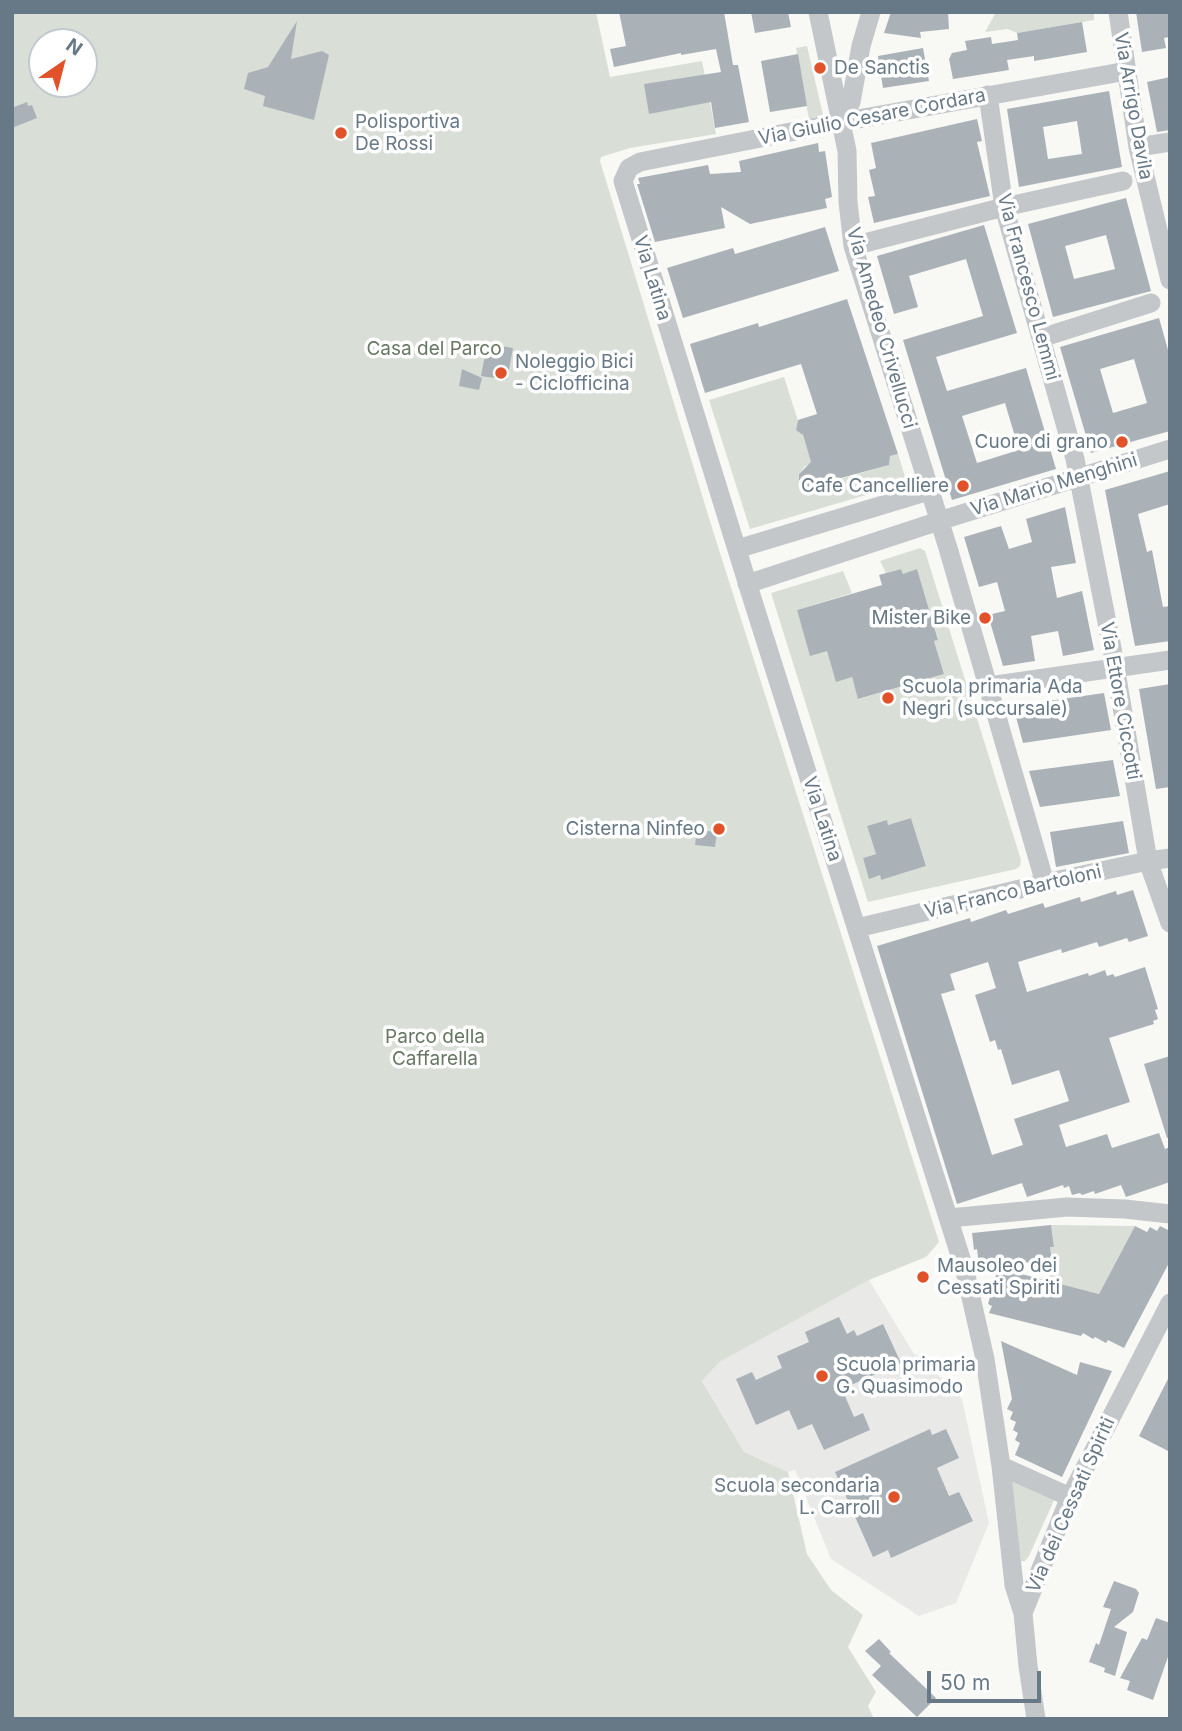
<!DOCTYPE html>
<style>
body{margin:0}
#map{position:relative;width:1182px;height:1731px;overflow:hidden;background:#f8f8f5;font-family:Inter,sans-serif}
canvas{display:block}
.frame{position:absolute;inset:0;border:14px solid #677986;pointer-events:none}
.north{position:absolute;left:28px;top:28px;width:70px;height:70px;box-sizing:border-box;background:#fff;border:2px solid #c2c9cf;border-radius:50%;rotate:35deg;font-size:19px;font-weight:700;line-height:28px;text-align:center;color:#677986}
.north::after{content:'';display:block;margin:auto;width:24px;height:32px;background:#e1522b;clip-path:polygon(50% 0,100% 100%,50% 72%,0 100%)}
.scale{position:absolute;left:927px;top:1671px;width:114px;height:32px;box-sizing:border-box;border:4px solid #677986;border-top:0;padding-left:9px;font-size:21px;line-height:24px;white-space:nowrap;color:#677986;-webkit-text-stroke:5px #fff;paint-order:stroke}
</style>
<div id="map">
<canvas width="1182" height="1731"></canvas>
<div class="frame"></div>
<div class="north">N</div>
<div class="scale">50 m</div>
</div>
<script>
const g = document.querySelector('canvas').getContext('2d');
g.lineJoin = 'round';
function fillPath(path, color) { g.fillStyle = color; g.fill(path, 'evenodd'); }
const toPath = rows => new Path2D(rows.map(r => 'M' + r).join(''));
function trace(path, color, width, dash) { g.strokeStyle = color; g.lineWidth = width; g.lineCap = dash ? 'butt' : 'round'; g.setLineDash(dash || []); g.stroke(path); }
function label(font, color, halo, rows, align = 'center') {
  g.font = font + ' Inter,sans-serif'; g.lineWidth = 7; g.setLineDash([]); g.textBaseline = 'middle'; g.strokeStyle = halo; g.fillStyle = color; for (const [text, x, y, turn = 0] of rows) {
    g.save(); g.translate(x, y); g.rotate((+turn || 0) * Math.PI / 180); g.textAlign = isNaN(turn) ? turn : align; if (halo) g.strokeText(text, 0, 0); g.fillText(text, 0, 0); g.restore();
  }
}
const built = toPath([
 [869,1280,914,1354,927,1358,934,1371,962,1399,989,1523,956,1603,919,1616,831,1559,795,1470,788,1472,744,1452,702,1381,718,1362]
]);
const green = toPath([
 [12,12,596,12,610,77,702,61,716,134,630,148,601,157,600,161,713,531,939,1242,926,1257,869,1280,719,1362,702,1381,744,1452,788,1472,807,1554,831,1590,863,1615,848,1647,876,1692,868,1706,874,1719,12,1719],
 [42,42,84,42,84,84,42,84],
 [996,12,1094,12,1094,20,1017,33,1008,29,985,32],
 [807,46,823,115,809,119,796,48],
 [784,377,799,424,796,428,802,433,812,464,805,466,799,474,803,484,813,487,889,465,890,456,898,454,907,483,750,529,709,400],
 [920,548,925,551,1021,860,1020,866,1016,869,868,902,771,593,843,571,852,593,797,610,811,655,872,637,846,660,859,699,944,674,934,641,938,639,917,570,903,574,901,569,886,573,880,561],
 [911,818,926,866,881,880,880,875,869,878,863,858,876,854,867,826,887,821,888,825],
 [1051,1225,1135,1226,1099,1294,1050,1282,1049,1262,1052,1262,1050,1247,1054,1246],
 [1011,1480,1055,1498,1029,1556,1025,1561,1021,1561]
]);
const building = toPath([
 [619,12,724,12,733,65,738,65,749,122,715,128,711,102,649,114,644,84,721,72,716,49,681,55,681,53,614,67,610,49,626,46],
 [751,12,788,12,791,27,755,33],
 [891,12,948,12,949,29,920,32,921,38,884,33],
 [1136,12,1170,12,1170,37,1164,38,1166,48,1142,52],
 [297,21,291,59,322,51,329,55,314,120,263,106,265,96,244,89,248,73,268,67],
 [1082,22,1087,52,1034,61,1034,56,1007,60,1009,70,953,79,949,59,952,53,967,50,965,41,991,37,992,44,1018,40,1017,33],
 [923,48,929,81,883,88,878,56],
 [798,54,807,106,770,112,761,61],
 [1170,77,1170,130,1157,132,1147,82],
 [1109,91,1122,167,1019,187,1007,109],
 [1077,121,1082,154,1048,159,1043,127],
 [27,102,28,106,32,105,37,118,12,128,12,108],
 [977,119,982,141,977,142,990,196,874,223,868,197,875,196,869,170,876,168,871,143],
 [818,143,819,152,825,151,832,197,825,199,827,208,750,224,721,207,725,228,655,242,637,184,640,184,638,178,708,165,710,174,741,172,739,161],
 [1126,198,1151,291,1053,317,1028,224],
 [1106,235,1115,269,1074,279,1065,246],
 [984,225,1017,333,936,357,947,391,1026,368,1056,469,952,500,903,340,983,316,966,259,909,276,918,307,894,314,877,256],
 [1005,403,1019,450,977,463,962,416],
 [825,227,839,271,683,318,667,268,733,248,735,254],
 [847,299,898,454,890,456,889,465,808,487,799,480,799,474,811,462,803,435,796,430,798,420,817,414,801,364,705,393,690,344,758,323,759,327],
 [1159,318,1170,357,1170,431,1091,453,1060,347],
 [1134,359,1147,403,1113,413,1100,369],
 [487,344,513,348,507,380,481,376],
 [462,369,482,378,479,390,459,386],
 [1170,471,1170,504,1138,514,1147,552,1152,550,1163,607,1170,606,1170,641,1135,646,1105,490],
 [1065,507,1076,563,1051,567,1057,598,1082,591,1094,650,1063,656,1058,631,1031,636,1035,661,1003,666,988,615,1005,611,997,582,979,587,964,537,1001,526,1009,549,1032,542,1026,519],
 [901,569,903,574,917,569,938,640,934,641,944,674,858,699,852,677,836,682,827,651,810,656,797,610,882,585,879,575],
 [1170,684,1170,787,1156,789,1139,689],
 [1104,693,1111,730,1023,743,1013,706],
 [1113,760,1120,796,1040,807,1029,771],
 [911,818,926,866,881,880,880,875,869,879,863,858,876,854,867,826,887,820,888,825],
 [1123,821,1129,853,1056,867,1050,832],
 [697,830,717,832,715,847,695,845],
 [1133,890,1148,936,1129,942,1127,938,1099,947,1097,942,1062,953,1061,949,1018,962,1027,992,1088,973,1089,976,1105,970,1107,976,1113,974,1115,977,1145,967,1158,1009,1155,1010,1158,1019,1153,1021,1154,1024,1109,1038,1130,1102,1059,1125,1066,1147,1107,1134,1112,1148,1159,1133,1165,1149,1170,1147,1170,1182,1126,1197,1121,1185,1095,1194,1094,1191,1082,1195,1080,1193,1072,1195,1069,1186,1064,1188,1063,1185,1027,1197,1022,1183,957,1204,877,946,970,918,971,922,1006,910,1008,914,1043,903,1045,908,1080,897,1081,902,1116,891,1117,895],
 [988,962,996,988,975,995,990,1042,995,1040,998,1050,1001,1049,1012,1085,1059,1070,1069,1101,1014,1119,1023,1145,992,1155,941,994,955,990,950,974],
 [1170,1056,1170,1138,1167,1138,1144,1064],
 [1051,1225,1054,1247,1050,1247,1052,1262,979,1264,977,1249,974,1250,972,1233],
 [1135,1226,1147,1232,1150,1227,1157,1231,1160,1226,1170,1231,1170,1261,1124,1348,1108,1340,1106,1343,1095,1337,1093,1339,1083,1333,1081,1336,989,1313,992,1306,988,1304,998,1268,1099,1294],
 [839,1317,847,1334,854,1330,857,1336,883,1324,901,1363,842,1389,854,1417,863,1413,870,1430,824,1450,812,1424,798,1430,789,1410,756,1425,736,1379,752,1372,756,1380,782,1368,777,1356,809,1342,805,1332],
 [1001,1341,1077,1375,1080,1362,1112,1371,1062,1477,1015,1455,1020,1443,1015,1440,1018,1433,1013,1430,1016,1422,1010,1419,1013,1412,1007,1409,1012,1399],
 [1170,1375,1170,1452,1139,1436],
 [930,1429,932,1435,946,1429,959,1458,937,1468,949,1496,959,1492,973,1521,891,1558,888,1550,873,1557,835,1472],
 [1114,1581,1136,1589,1139,1593,1133,1612,1114,1627,1127,1632,1115,1676,1104,1672,1105,1668,1089,1662,1096,1643,1099,1645,1111,1609,1103,1607],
 [1156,1618,1170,1623,1170,1651,1153,1700,1127,1690,1130,1681,1120,1678,1142,1638,1147,1640],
 [879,1639,891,1652,889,1653,936,1698,917,1717,872,1675,881,1666,865,1651]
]);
const minor = toPath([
 [818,12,847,151,848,202,853,246,948,548,1045,883],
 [1118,12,1138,147,1170,280],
 [988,95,1004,207,1075,459,1112,648,1148,861,1170,923],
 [841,122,851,102,861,46,871,12],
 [1138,147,1170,142],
 [853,246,1004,207,1123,181],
 [1041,338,1151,303],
 [737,549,929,491],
 [747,584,939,521,1170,449],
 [989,686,1170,660],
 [857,928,1045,883,1148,861,1170,858],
 [949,1218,1067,1207,1125,1209,1170,1214],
 [1001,1466,1070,1497],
 [1023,1613,1014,1585,1001,1466,985,1359,965,1271,751,595,623,181,629,168,640,162,841,122,1127,71],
 [1036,1719,1028,1666,1023,1613,1070,1497,1170,1303]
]);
const markers = [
 [820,68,7,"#e1522b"],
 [341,133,7,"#e1522b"],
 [501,373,7,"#e1522b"],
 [1122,442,7,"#e1522b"],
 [963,486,7,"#e1522b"],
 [985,618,7,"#e1522b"],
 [888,698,7,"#e1522b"],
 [719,829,7,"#e1522b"],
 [923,1277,7,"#e1522b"],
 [822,1376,7,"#e1522b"],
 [894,1497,7,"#e1522b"]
];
const poiNames = [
 ["De Sanctis",834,68],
 ["Polisportiva",355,122],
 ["De Rossi",355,144],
 ["Noleggio Bici",515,362],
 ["- Ciclofficina",515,384],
 ["Cuore di grano",1108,442,"right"],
 ["Cafe Cancelliere",949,486,"right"],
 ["Mister Bike",971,618,"right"],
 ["Scuola primaria Ada",902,687],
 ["Negri (succursale)",902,709],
 ["Cisterna Ninfeo",705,829,"right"],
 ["Mausoleo dei",937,1266],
 ["Cessati Spiriti",937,1288],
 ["Scuola primaria",836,1365],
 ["G. Quasimodo",836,1387],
 ["Scuola secondaria",880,1486,"right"],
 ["L. Carroll",880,1508,"right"]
];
const streetNames = [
 ["Via Arrigo Davila",1133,106,80],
 ["Via Giulio Cesare Cordara",872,117,-11],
 ["Via Latina",652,278,73],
 ["Via Francesco Lemmi",1028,287,75],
 ["Via Amedeo Crivellucci",881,328,74],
 ["Via Mario Menghini",1054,485,-17],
 ["Via Ettore Ciccotti",1120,701,80],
 ["Via Latina",822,819,72],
 ["Via Franco Bartoloni",1013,892,-13],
 ["Via dei Cessati Spiriti",1071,1505,-66]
];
const parkNames = [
 ["Casa del Parco",434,349],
 ["Parco della",435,1037],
 ["Caffarella",435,1059]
];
fillPath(built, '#e9e9e8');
fillPath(green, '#d9dfd6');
fillPath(building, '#aab2b8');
trace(minor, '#c3c7ca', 19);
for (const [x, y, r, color] of markers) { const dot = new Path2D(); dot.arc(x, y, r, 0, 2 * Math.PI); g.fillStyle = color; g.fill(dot); trace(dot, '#fff', 2.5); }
label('19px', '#677986', '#fff', poiNames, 'left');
label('19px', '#677986', '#fff', streetNames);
label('19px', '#667862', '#fff', parkNames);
</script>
